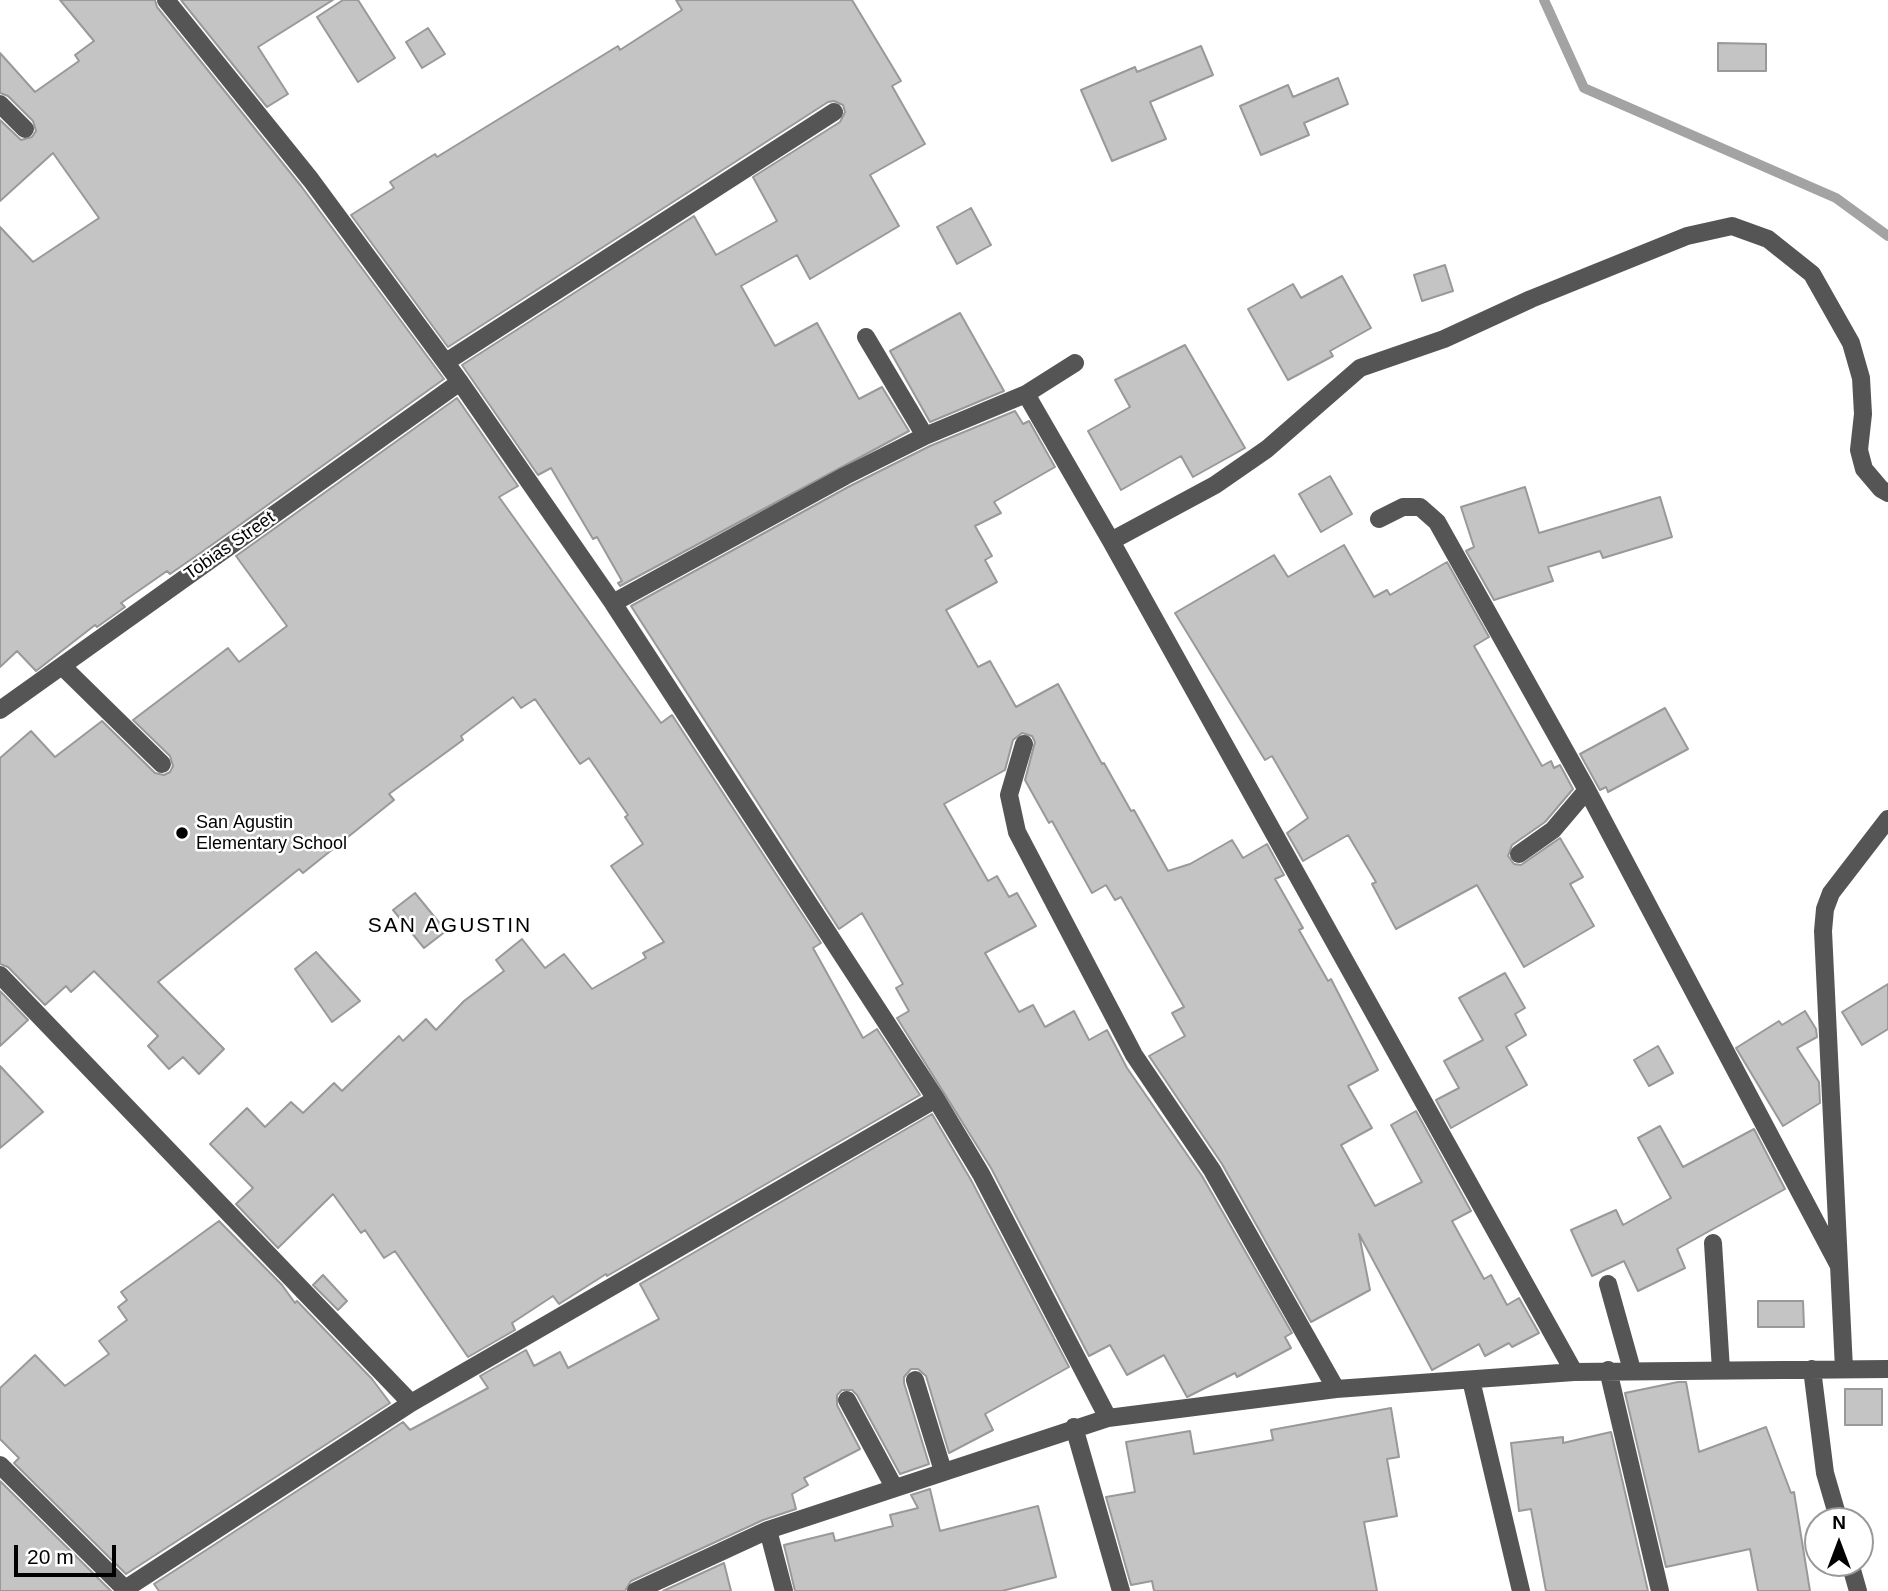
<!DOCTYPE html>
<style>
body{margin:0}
#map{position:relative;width:1888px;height:1591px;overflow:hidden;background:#fff;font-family:Helvetica,sans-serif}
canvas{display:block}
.north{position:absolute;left:1804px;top:1507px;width:70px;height:70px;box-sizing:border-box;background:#fff;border:2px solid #999;border-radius:50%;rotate:0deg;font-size:19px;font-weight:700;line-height:28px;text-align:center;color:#000}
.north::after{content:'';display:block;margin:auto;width:24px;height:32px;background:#000;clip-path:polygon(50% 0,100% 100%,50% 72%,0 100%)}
.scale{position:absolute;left:14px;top:1545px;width:102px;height:32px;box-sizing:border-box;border:4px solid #000;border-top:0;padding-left:9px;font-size:21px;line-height:24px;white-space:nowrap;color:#000;-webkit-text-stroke:5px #fff;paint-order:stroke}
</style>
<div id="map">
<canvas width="1888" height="1591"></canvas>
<div class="north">N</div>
<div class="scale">20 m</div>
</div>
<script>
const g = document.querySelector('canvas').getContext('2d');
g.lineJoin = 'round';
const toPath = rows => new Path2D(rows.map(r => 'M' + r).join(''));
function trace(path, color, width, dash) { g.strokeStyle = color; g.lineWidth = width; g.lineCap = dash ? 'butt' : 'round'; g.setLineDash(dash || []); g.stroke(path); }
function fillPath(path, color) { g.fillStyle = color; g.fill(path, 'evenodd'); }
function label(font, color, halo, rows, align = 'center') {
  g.font = font + ' Helvetica,sans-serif'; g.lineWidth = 5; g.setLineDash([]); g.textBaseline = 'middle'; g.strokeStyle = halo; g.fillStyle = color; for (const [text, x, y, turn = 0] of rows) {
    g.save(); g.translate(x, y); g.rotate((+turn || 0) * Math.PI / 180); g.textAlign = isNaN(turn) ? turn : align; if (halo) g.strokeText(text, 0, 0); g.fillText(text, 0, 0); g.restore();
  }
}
const stream = toPath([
 [1544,0,1584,88,1836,198,1888,236]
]);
const building = toPath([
 [60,0,155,0,157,7,301,186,444,379,199,554,170,574,167,571,121,603,125,607,97,627,95,625,36,671,17,651,0,667,0,227,33,262,99,218,53,153,0,201,0,120,21,140,32,137,36,131,33,121,8,96,0,93,0,53,35,92,79,61,75,55,94,41,60,0],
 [181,0,333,0,258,47,288,94,267,107,181,0],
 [343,0,358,0,395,58,358,82,317,17,343,0],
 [676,0,852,0,901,81,892,86,925,144,870,175,899,226,810,279,797,255,741,286,775,346,817,323,859,399,882,387,909,431,620,586,618,583,622,581,597,537,593,539,551,468,538,475,462,365,694,216,716,255,777,221,753,177,840,122,845,112,843,105,834,101,828,102,448,347,351,215,394,188,390,182,435,154,437,157,618,46,620,50,682,10,676,0],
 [428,28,445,54,422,68,406,42,428,28],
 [1718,43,1766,44,1766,71,1718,71,1718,43],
 [1201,46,1213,75,1150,102,1166,139,1112,161,1081,90,1135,67,1137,72,1201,46],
 [1338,78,1348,104,1304,123,1309,135,1261,155,1240,106,1288,85,1293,97,1338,78],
 [971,208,991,245,957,264,937,227,971,208],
 [1445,265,1453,291,1422,301,1414,275,1445,265],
 [1342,276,1371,328,1330,351,1333,356,1288,380,1248,309,1293,284,1301,298,1342,276],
 [960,313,1004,391,930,422,890,351,960,313],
 [1185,345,1245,448,1193,477,1181,456,1121,490,1088,431,1130,407,1115,380,1185,345],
 [457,398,518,486,499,497,661,723,672,715,821,943,813,948,863,1038,877,1029,920,1095,607,1276,606,1274,559,1304,553,1296,512,1323,515,1330,468,1357,395,1251,384,1258,365,1230,361,1233,333,1194,278,1248,236,1204,253,1188,210,1144,247,1108,265,1127,291,1102,303,1113,334,1083,342,1091,399,1036,403,1041,426,1019,436,1030,464,1001,504,971,496,960,522,939,545,968,564,954,592,989,646,958,643,953,664,942,611,866,643,844,625,817,628,815,589,758,580,764,535,699,521,708,513,697,461,736,463,740,389,794,394,800,303,873,299,869,158,982,224,1049,199,1074,183,1057,169,1069,148,1046,158,1036,94,971,71,992,66,986,45,1005,8,967,0,964,0,758,31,731,55,757,102,721,155,773,164,775,170,772,173,766,170,756,133,720,228,648,239,662,287,626,236,556,457,398],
 [1015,411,1023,424,1029,421,1055,467,994,502,1001,513,975,526,992,556,985,560,997,582,946,610,978,667,990,661,1016,707,1058,684,1102,764,1104,763,1131,811,1134,810,1168,871,1190,864,1232,840,1243,858,1267,844,1284,875,1275,879,1303,928,1299,930,1328,981,1331,979,1378,1070,1348,1086,1372,1128,1341,1145,1375,1206,1422,1182,1391,1125,1416,1111,1471,1211,1452,1221,1484,1279,1491,1275,1507,1305,1519,1298,1539,1333,1512,1347,1509,1343,1485,1356,1479,1344,1432,1370,1359,1234,1370,1290,1311,1322,1222,1164,1149,1056,1185,1036,1172,1013,1184,1007,1121,897,1115,900,1106,885,1092,893,1052,821,1049,823,1025,780,1035,742,1032,736,1022,733,1013,740,1005,770,944,804,988,881,997,876,1009,897,1017,893,1036,926,985,953,1019,1012,1033,1005,1045,1027,1074,1011,1089,1040,1107,1030,1127,1068,1202,1176,1292,1333,1285,1337,1291,1348,1237,1377,1235,1373,1187,1397,1164,1355,1127,1375,1110,1345,1089,1356,991,1168,897,1018,909,1011,896,988,903,984,862,913,839,929,631,606,850,486,930,446,1015,411],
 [1330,476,1352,514,1321,532,1299,494,1330,476],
 [1525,487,1539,533,1660,497,1672,537,1603,558,1600,551,1548,567,1553,581,1494,600,1466,551,1474,547,1461,507,1525,487],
 [1344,545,1374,597,1387,590,1390,595,1447,562,1489,637,1474,646,1542,766,1551,761,1554,768,1560,765,1573,789,1545,822,1512,845,1508,856,1514,864,1521,865,1560,838,1583,877,1570,884,1594,926,1524,967,1477,885,1396,929,1372,884,1376,882,1348,835,1303,861,1287,833,1308,818,1272,756,1265,760,1175,613,1274,555,1288,577,1344,545],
 [1665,708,1688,749,1608,792,1606,787,1600,790,1580,754,1665,708],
 [415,893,446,931,424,948,393,910,415,893],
 [316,952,360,1001,332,1022,295,969,316,952],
 [1505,973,1525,1008,1515,1014,1526,1035,1506,1047,1527,1085,1451,1128,1436,1100,1459,1088,1444,1061,1483,1040,1459,998,1505,973],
 [1888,984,1888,1029,1862,1045,1842,1012,1888,984],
 [0,991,28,1020,0,1046,0,991],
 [1805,1011,1816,1029,1817,1037,1797,1048,1819,1082,1820,1103,1783,1126,1736,1048,1779,1021,1782,1025,1805,1011],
 [1658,1046,1673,1073,1649,1086,1634,1060,1658,1046],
 [0,1066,43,1112,0,1148,0,1066],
 [932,1114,971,1180,1069,1367,985,1414,993,1430,949,1453,926,1376,918,1369,911,1369,904,1377,904,1383,929,1464,900,1474,857,1395,852,1390,842,1390,837,1395,837,1405,860,1449,804,1478,808,1485,792,1494,796,1509,763,1520,631,1581,625,1591,159,1591,154,1584,403,1422,410,1430,488,1388,480,1376,526,1350,534,1366,560,1352,568,1368,659,1319,640,1284,932,1114],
 [1660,1126,1683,1167,1754,1129,1785,1189,1677,1249,1685,1268,1638,1291,1624,1261,1592,1276,1571,1230,1616,1210,1623,1225,1671,1198,1638,1138,1660,1126],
 [219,1221,282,1285,295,1303,297,1301,372,1379,390,1403,126,1574,14,1463,19,1458,0,1439,0,1388,35,1355,65,1386,109,1354,99,1341,127,1320,118,1307,127,1300,121,1292,219,1221],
 [323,1275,347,1301,338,1310,313,1285,323,1275],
 [1758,1301,1803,1301,1804,1327,1758,1327,1758,1301],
 [1678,1382,1686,1382,1699,1452,1766,1427,1791,1493,1794,1492,1810,1591,1758,1591,1750,1549,1666,1567,1625,1393,1678,1382],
 [1845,1389,1882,1389,1882,1425,1845,1425,1845,1389],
 [1391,1408,1399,1457,1387,1459,1397,1516,1364,1522,1377,1591,1154,1591,1152,1581,1131,1585,1106,1497,1135,1492,1126,1442,1190,1431,1194,1454,1273,1440,1271,1430,1391,1408],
 [1611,1432,1648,1591,1546,1591,1531,1509,1519,1511,1511,1443,1563,1437,1563,1443,1611,1432],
 [0,1481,111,1591,0,1591,0,1481],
 [930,1489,940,1531,1038,1506,1056,1577,1002,1591,795,1591,784,1545,833,1533,835,1541,893,1526,890,1515,918,1508,911,1495,930,1489],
 [724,1563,731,1591,663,1591,724,1563]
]);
const minor = toPath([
 [166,0,311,180,460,382,613,603,936,1099,981,1174,1108,1418],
 [0,104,25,129],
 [866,337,925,436],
 [446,362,834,112],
 [1026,394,1075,363],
 [1379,519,1403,507,1420,507,1437,522,1587,790,1838,1264],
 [1111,541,1215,485,1267,449,1360,368,1444,339,1531,299,1687,236,1732,226,1768,239,1812,274,1851,343,1861,378,1863,414,1859,450,1864,469,1881,489,1888,493],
 [613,603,845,476,925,436,1026,394,1111,541,1574,1372],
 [62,666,162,764],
 [0,710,460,382],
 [1024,744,1009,795,1017,832,1134,1055,1212,1170,1336,1389],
 [1519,854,1553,830,1587,790],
 [0,975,411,1403],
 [1713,1243,1721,1370],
 [1608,1284,1632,1370],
 [1812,1369,1825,1473,1839,1521],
 [1844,1369,1823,931,1825,909,1831,893,1888,819],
 [1608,1370,1660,1591],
 [915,1380,943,1471],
 [1471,1380,1521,1591],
 [847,1400,894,1487],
 [1074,1427,1121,1591],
 [0,1465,127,1591],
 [768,1530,784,1591],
 [1850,1563,1858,1591],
 [125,1589,411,1403,936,1099],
 [636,1591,768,1530,1108,1418,1336,1389,1574,1372,1888,1369]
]);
const markers = [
 [182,833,7,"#000"]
];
const streetNames = [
 ["Tobias Street",230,546,-35]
];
const poiNames = [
 ["San Agustin",196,823],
 ["Elementary School",196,844]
];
const quarterNames = [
 ["SAN AGUSTIN",450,926]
];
trace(stream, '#a3a3a3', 10);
fillPath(building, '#c4c4c4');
trace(building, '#999', 2);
trace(minor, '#555', 18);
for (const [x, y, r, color] of markers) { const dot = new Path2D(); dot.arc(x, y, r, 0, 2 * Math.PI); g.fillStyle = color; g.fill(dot); trace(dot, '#fff', 2.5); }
label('18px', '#000', '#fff', streetNames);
label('18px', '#000', '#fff', poiNames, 'left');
g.letterSpacing = '2px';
label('21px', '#000', '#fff', quarterNames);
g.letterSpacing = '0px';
</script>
